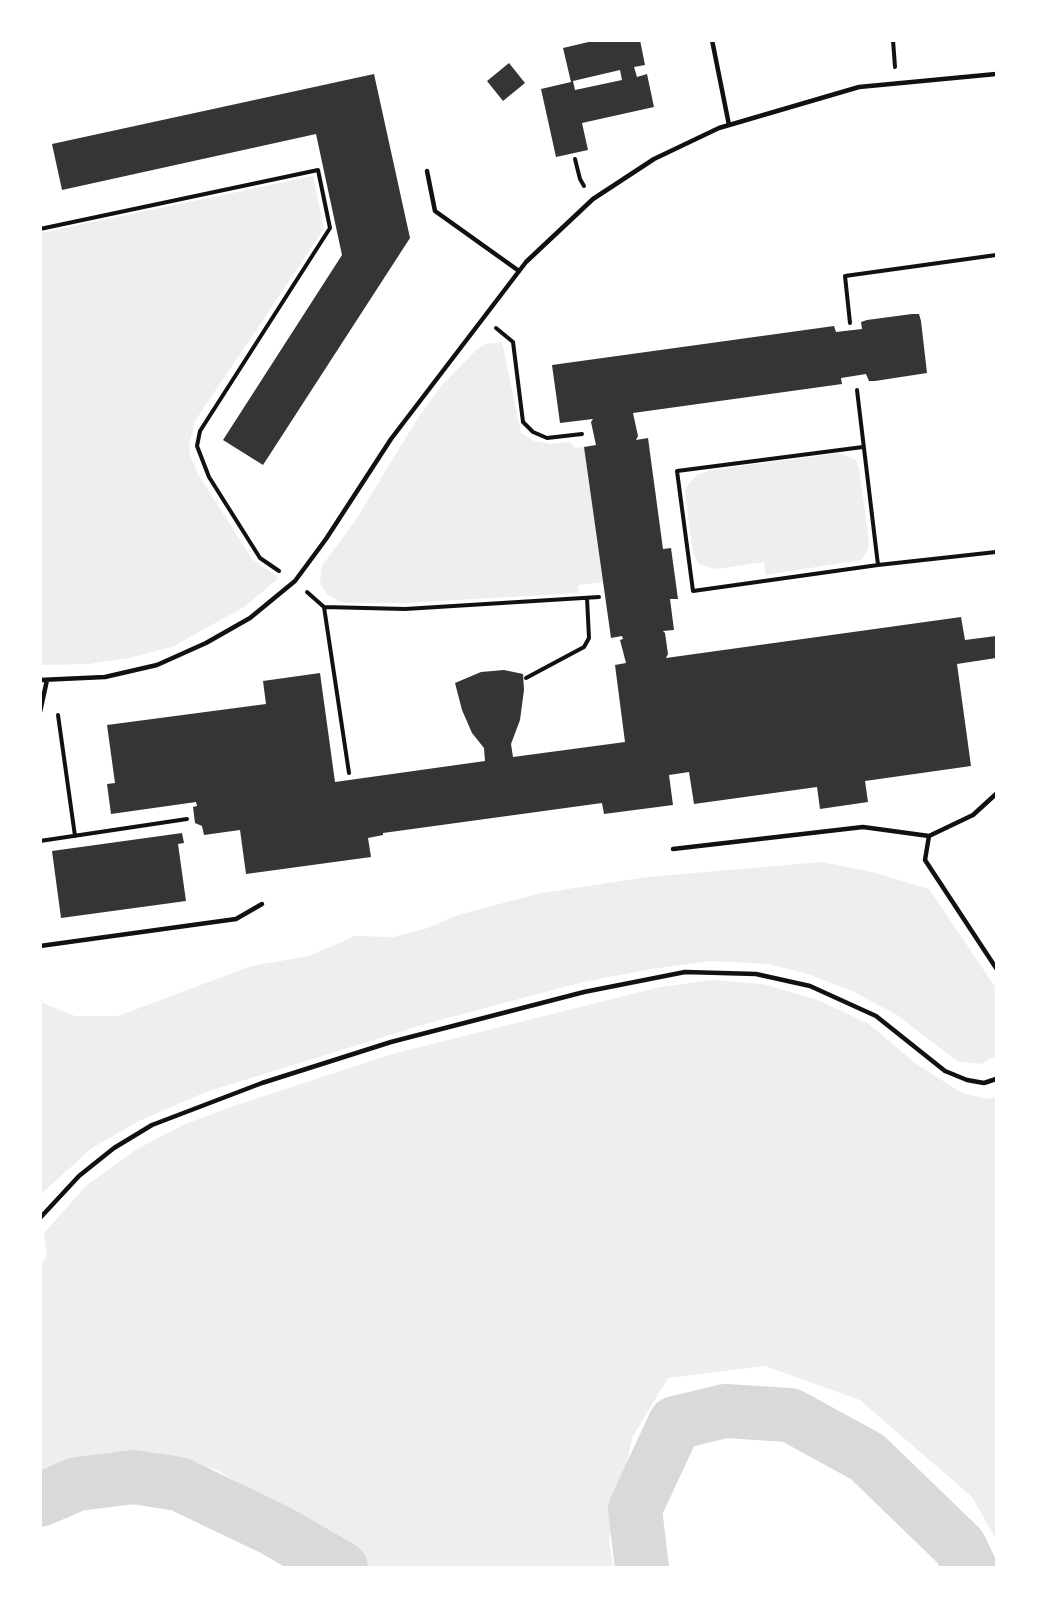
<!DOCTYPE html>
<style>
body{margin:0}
#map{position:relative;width:1037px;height:1608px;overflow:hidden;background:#fff;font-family:Cabin,sans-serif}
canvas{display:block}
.frame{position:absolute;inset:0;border:42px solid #fff;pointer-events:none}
</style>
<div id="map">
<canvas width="1037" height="1608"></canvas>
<div class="frame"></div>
</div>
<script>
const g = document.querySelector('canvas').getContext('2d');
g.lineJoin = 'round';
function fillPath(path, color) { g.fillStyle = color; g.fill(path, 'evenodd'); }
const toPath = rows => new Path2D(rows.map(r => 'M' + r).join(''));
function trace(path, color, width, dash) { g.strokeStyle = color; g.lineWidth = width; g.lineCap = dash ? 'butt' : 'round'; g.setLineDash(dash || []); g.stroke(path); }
const green = toPath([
 [313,176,324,229,195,421,189,445,190,455,198,474,252,559,279,578,244,607,172,647,129,658,89,664,41,665,41,233],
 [502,342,521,433,534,441,551,444,569,442,576,448,584,447,603,582,578,585,579,593,405,603,343,603,328,595,320,584,322,566,355,521,416,421,443,384,477,349,485,344],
 [840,453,856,460,859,468,869,542,867,552,861,560,766,575,764,562,716,569,699,564,693,553,685,492,689,483,698,474,712,470],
 [822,862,872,872,929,889,996,988,996,1056,981,1064,957,1061,897,1015,852,991,808,974,768,964,711,961,651,969,579,983,422,1025,206,1092,139,1121,92,1148,41,1194,41,1002,75,1016,118,1016,251,966,309,956,355,936,394,937,428,928,458,915,541,893,648,877],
 [712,980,763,984,818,1000,869,1024,915,1063,962,1093,987,1099,996,1097,996,1539,972,1497,860,1400,765,1366,668,1378,633,1436,609,1540,613,1567,364,1567,324,1533,217,1470,159,1458,75,1467,41,1478,40,1266,47,1255,44,1233,87,1185,137,1149,183,1125,231,1107,392,1054,660,987]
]);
const river = toPath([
 [40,1500,77,1484,134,1477,179,1484,275,1530,341,1568],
 [642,1568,635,1509,675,1423,725,1411,790,1415,867,1457,960,1547,970,1568]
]);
const building = toPath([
 [597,40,640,40,645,65,634,67,637,77,647,74,654,107,582,123,588,150,556,157,541,89,571,82,563,48],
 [620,70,622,80,575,90,573,81],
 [509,63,525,83,503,101,487,81],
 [374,74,410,238,263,465,223,440,342,255,316,134,62,190,52,144],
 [912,314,919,314,921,321,927,373,875,381,869,381,866,374,841,378,842,384,633,413,638,436,636,440,648,438,663,549,671,548,678,599,670,599,674,630,663,631,665,633,668,654,666,658,961,617,965,640,996,636,996,658,957,664,971,766,865,781,868,802,820,809,817,787,694,804,689,772,669,775,673,805,604,814,602,803,383,833,383,835,368,838,371,857,246,874,240,830,204,835,202,826,195,823,193,807,197,806,196,802,111,814,107,784,115,783,107,725,266,704,263,681,320,673,335,782,485,761,484,748,472,733,462,710,455,683,481,672,504,670,523,674,524,690,520,720,511,744,513,757,625,742,615,665,626,663,620,640,623,639,622,636,611,638,584,447,596,445,591,422,593,419,560,423,552,365,834,326,836,332,862,329,861,322,867,320],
 [182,833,184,843,178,844,186,901,61,918,52,851]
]);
const path = toPath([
 [893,40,895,67],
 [575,159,580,179,584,186],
 [40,229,318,170,330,228,200,431,197,446,209,477,260,558,279,571],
 [850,323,845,276,996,255],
 [496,328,513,342,523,422,533,432,547,438,582,434],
 [857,390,878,565,693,591,677,471,863,447],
 [878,565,996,552],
 [307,592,324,607,349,773],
 [324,607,405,609,599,597],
 [526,678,584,647,589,638,587,598],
 [58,715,75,836],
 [40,841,187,819],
 [40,1248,40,1250]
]);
const service = toPath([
 [712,40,729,125],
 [427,171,435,211,519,271],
 [40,680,105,677,157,665,206,643,250,618,295,581,326,539,391,439,526,262,593,199,654,159,719,128,859,87,996,74],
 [40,712,47,680],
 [929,836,925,860,996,968],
 [673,849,863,827,929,836,973,815,996,794],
 [40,946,236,919,262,904],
 [40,1218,79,1176,114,1148,152,1125,262,1083,391,1042,584,992,685,972,756,974,810,986,876,1016,945,1071,967,1080,984,1083,996,1079]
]);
fillPath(green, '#eee');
trace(river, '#d9d9d9', 54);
fillPath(building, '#353535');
trace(path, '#111', 4);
trace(service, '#111', 4.5);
</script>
